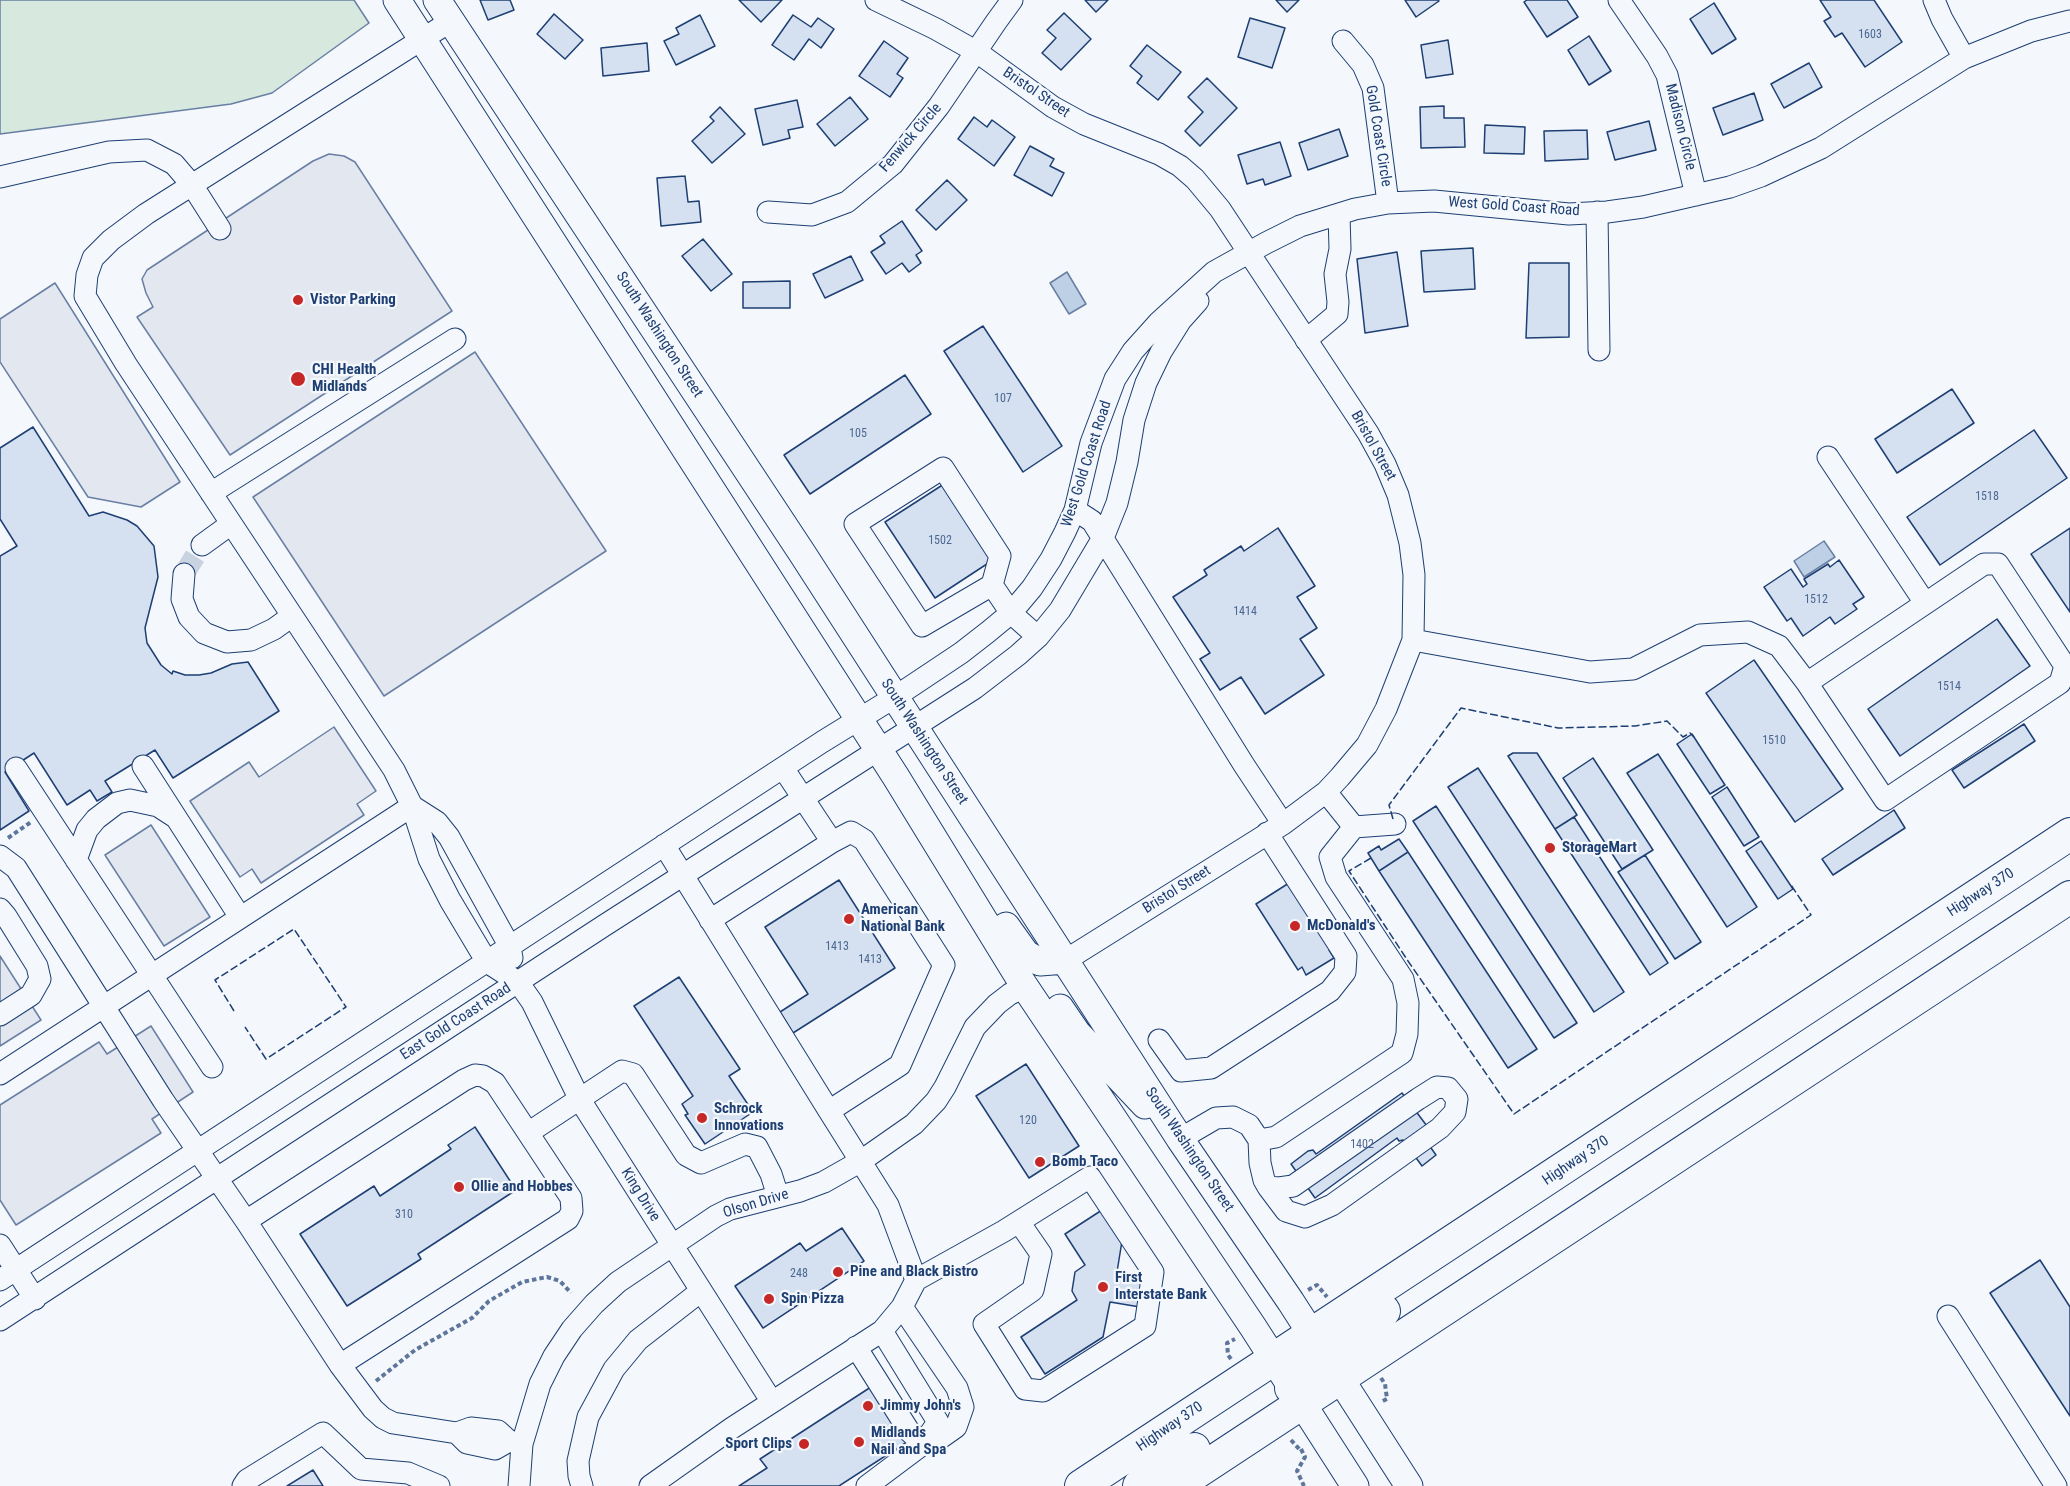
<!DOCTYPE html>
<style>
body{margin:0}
canvas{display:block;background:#f4f7fb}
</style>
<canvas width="2070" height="1486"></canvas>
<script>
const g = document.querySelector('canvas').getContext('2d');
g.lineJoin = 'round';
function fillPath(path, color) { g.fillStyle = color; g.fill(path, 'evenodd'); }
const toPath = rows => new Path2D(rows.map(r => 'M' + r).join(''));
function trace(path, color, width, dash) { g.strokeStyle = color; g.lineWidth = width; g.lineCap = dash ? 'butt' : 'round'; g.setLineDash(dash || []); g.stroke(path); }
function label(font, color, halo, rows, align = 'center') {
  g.font = font + ' "Roboto Condensed",sans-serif'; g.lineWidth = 4.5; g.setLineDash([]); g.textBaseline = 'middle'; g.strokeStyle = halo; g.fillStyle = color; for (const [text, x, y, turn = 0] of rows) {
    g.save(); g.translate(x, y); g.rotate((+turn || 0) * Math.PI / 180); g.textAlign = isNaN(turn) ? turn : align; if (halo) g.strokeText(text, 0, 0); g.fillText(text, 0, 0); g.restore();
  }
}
const green = toPath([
 [0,0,354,0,369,23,272,93,231,104,0,134,0,0]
]);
const parking = toPath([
 [329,154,344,156,355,162,452,311,230,455,137,317,153,307,146,293,142,279,147,270,313,161,329,154],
 [55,283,180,482,141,507,88,497,0,362,0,319,55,283],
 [475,352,606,551,384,696,253,497,475,352],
 [334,727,376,791,357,804,364,815,261,883,252,869,240,877,190,801,249,762,259,777,334,727],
 [151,825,210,917,164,946,105,855,151,825],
 [0,956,41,1020,0,1046,0,956],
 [151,1026,193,1092,152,1119,161,1133,16,1225,0,1200,0,1105,99,1042,107,1054,151,1026]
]);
const water = toPath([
 [1067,272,1086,304,1069,314,1050,283,1067,272],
 [1824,541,1835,557,1804,577,1794,561,1824,541]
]);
const building = toPath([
 [480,0,510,0,514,10,488,20,480,0],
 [739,0,782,0,761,22,739,0],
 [1085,0,1108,0,1096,12,1085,0],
 [1276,0,1299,0,1287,12,1276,0],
 [1405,0,1438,0,1439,1,1416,17,1405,0],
 [1527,0,1567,0,1578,17,1547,37,1524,2,1527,0],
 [1820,0,1874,0,1902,42,1865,67,1842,33,1835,37,1824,21,1831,17,1820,0],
 [1714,3,1736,39,1712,54,1690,19,1714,3],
 [1064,13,1091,39,1061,70,1042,53,1056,38,1047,30,1064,13],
 [554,14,583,40,565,59,537,34,554,14],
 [700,15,715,46,676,65,664,41,679,34,676,28,700,15],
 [793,15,811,27,818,18,834,29,821,48,809,39,794,60,772,45,793,15],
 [1250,18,1285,28,1272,68,1238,57,1250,18],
 [1589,36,1611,71,1589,85,1568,50,1589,36],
 [1448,40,1453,74,1426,78,1421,45,1448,40],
 [884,41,908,58,897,74,903,78,890,97,859,76,884,41],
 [647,43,649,71,603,76,601,48,647,43],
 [1147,45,1181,72,1158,100,1137,83,1142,76,1130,66,1147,45],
 [1809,63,1822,87,1784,108,1771,84,1809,63],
 [1207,78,1237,108,1200,146,1185,131,1203,112,1188,97,1207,78],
 [1754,93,1763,120,1723,135,1713,108,1754,93],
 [850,97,868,119,835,146,817,124,850,97],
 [797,100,803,127,788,130,790,138,763,145,755,109,797,100],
 [1444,106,1444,118,1464,118,1465,147,1421,148,1420,107,1444,106],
 [720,107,745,134,712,163,692,141,714,121,710,117,720,107],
 [974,117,987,127,992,120,1015,137,994,166,958,139,974,117],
 [1649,121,1656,150,1615,160,1607,132,1649,121],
 [1485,125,1525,127,1524,154,1484,153,1485,125],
 [1339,129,1348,156,1308,170,1299,143,1339,129],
 [1587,130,1588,159,1545,161,1544,131,1587,130],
 [1280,142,1291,176,1265,185,1263,179,1247,184,1238,155,1280,142],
 [1030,146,1054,159,1050,166,1064,173,1052,196,1014,175,1030,146],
 [685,176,688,202,699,201,701,222,661,226,657,178,685,176],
 [947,180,967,200,936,230,916,210,947,180],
 [902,221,922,251,916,255,921,263,909,272,902,263,886,274,871,252,885,243,880,236,902,221],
 [703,239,732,274,711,291,682,256,703,239],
 [1473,248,1475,289,1424,292,1421,251,1473,248],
 [1397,252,1408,326,1365,333,1357,259,1397,252],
 [851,256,863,280,825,298,813,274,851,256],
 [1529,263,1569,263,1569,337,1526,338,1529,263],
 [790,281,790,308,743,308,743,282,790,281],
 [983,326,1062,446,1023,472,944,351,983,326],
 [905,375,931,414,810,494,784,455,905,375],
 [1952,389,1974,423,1897,473,1875,439,1952,389],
 [33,427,89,516,103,512,127,520,137,526,154,546,158,577,145,628,147,643,161,665,172,674,173,671,185,675,199,675,211,673,232,664,248,662,279,711,173,778,155,750,105,781,112,792,97,801,90,790,67,805,34,753,5,772,29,811,0,830,0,556,17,546,0,519,0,448,33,427],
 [2034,430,2067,478,1940,565,1907,517,2034,430],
 [944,484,993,560,935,598,885,522,944,484],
 [1278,528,1315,586,1297,597,1317,628,1300,639,1324,675,1265,714,1241,677,1220,690,1200,659,1210,653,1173,597,1207,575,1204,570,1241,546,1244,551,1278,528],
 [2070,528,2070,612,2031,554,2070,528],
 [1839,560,1864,597,1853,604,1857,609,1835,624,1830,617,1803,636,1791,618,1787,621,1764,587,1791,569,1803,587,1807,584,1804,579,1828,564,1830,567,1839,560],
 [1997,619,2030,666,1900,756,1868,709,1997,619],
 [1754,660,1843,789,1795,822,1706,693,1754,660],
 [2024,724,2035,741,1964,788,1952,770,2024,724],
 [1692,734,1725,785,1710,794,1677,744,1692,734],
 [1513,753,1537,753,1577,815,1555,829,1508,756,1513,753],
 [1658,754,1757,907,1727,927,1627,773,1658,754],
 [1593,758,1653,850,1622,869,1563,778,1593,758],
 [1478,768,1624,992,1594,1012,1448,787,1478,768],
 [1727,787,1759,837,1744,846,1712,797,1727,787],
 [1436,806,1577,1023,1554,1038,1413,821,1436,806],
 [1894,810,1905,828,1833,875,1822,859,1894,810],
 [1574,817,1668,963,1650,975,1555,829,1574,817],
 [1399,839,1408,852,1379,871,1368,853,1379,846,1381,850,1399,839],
 [1761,841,1793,889,1778,899,1746,851,1761,841],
 [1408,852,1537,1049,1508,1068,1379,871,1408,852],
 [1645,855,1701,942,1675,959,1618,872,1645,855],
 [839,880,895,968,793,1033,780,1012,808,994,765,927,839,880],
 [1289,883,1333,947,1329,950,1334,958,1306,975,1302,967,1298,970,1256,904,1289,883],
 [679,977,740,1069,729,1076,753,1112,705,1144,685,1115,688,1114,682,1104,693,1096,634,1006,679,977],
 [1026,1064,1079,1146,1029,1178,976,1096,1026,1064],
 [1402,1093,1427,1126,1419,1131,1436,1155,1422,1166,1403,1140,1399,1141,1397,1138,1315,1198,1291,1164,1308,1151,1313,1150,1316,1154,1402,1093],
 [475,1127,516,1190,418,1254,421,1259,347,1306,300,1234,374,1186,380,1196,451,1149,448,1145,475,1127],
 [1102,1210,1122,1241,1117,1272,1122,1280,1144,1283,1140,1307,1110,1302,1103,1337,1045,1374,1021,1337,1077,1300,1072,1291,1075,1272,1085,1265,1065,1234,1102,1210],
 [842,1228,864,1261,763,1328,735,1286,800,1243,806,1251,842,1228],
 [2040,1260,2070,1307,2070,1416,1990,1293,2040,1260],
 [874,1385,910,1440,839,1486,739,1486,767,1468,760,1459,874,1385],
 [313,1470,323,1486,287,1486,313,1470]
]);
const minorTunnel = toPath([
 [184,574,202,545]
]);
const path = toPath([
 [8,838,31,822],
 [1308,1290,1317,1285,1327,1297],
 [1231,1359,1228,1355,1227,1343,1235,1339],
 [1381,1378,1385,1384,1387,1399,1381,1402],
 [376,1381,415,1350,472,1318,489,1301,522,1282,547,1277,560,1281,571,1293],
 [1291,1440,1301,1451],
 [1301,1449,1305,1457,1297,1471,1304,1486]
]);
const minor = toPath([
 [876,0,936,29,977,52,1053,107,1084,124,1159,154,1180,166,1195,179,1220,209,1368,433,1385,464,1398,495,1410,543,1414,575,1413,640,1386,709,1367,745,1340,777,1326,792,1283,824,1066,960],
 [1619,0,1657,56,1667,75,1696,195],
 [1934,0,1942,19,1964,58],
 [451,21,146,214,111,240,93,258,87,275,85,296,126,364,394,770,412,806,429,859,450,900,487,962,518,982,532,1002,580,1100,772,1402],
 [1343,41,1363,65,1373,88,1388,203],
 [0,177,109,152,147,150,174,164,192,185,220,229],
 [768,212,812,215,847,202,893,164,939,106,996,22,1012,0],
 [1597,212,1599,350],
 [1306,340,1337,314,1338,302,1335,274,1340,249,1339,214],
 [1828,457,1925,603],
 [211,493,455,339],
 [1075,510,1092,521,1244,765,1283,824],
 [202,545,231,524],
 [184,574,182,599,189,617,204,633,227,642,251,640,274,629,292,616],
 [992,585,922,626,855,524,943,468,1000,556,992,585,1011,613,1038,637],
 [1413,640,1590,672,1633,669,1700,635,1748,632,1779,646,1807,683,1885,800,2060,683,2065,666,1998,564,1984,564,1807,683],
 [143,766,240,917],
 [16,768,212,1067],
 [783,768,832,842,851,832,864,840,944,965,900,1065,829,1111,888,1205,916,1280],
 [1326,792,1354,827],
 [412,806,437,822,449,837,510,947,512,958],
 [664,845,829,1111],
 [0,856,16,868,163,1100,246,1221],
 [76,860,87,830,96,819,117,803,130,800,158,806,175,817],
 [0,909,6,916,37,966,40,979,31,995,0,1015],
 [710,920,832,842],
 [1159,1040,1181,1071,1211,1068,1330,991,1345,972,1346,956,1267,833],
 [0,1074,412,806],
 [528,1133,622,1071,633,1074,686,1155,701,1163,745,1144,757,1147,771,1174,778,1196],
 [1180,1139,1216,1118,1233,1117,1249,1125,1259,1140,1260,1163,1264,1180,1268,1187,1286,1211,1305,1217,1332,1205,1440,1128,1455,1112,1457,1099,1448,1088,1437,1087,1418,1099,1293,1186,1279,1188,1268,1187],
 [1259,1140,1276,1137,1402,1053,1407,1034,1408,1003,1403,979,1336,877,1330,857,1354,827,1395,824],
 [0,1245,35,1299],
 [0,1280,822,742,895,697,961,653,988,632,1011,613,1032,588,1051,559,1065,532,1075,510,1091,443,1115,379,1133,351,1159,322,1214,272,1266,243,1300,226,1355,209,1388,203,1434,201,1569,214,1607,212,1643,207,1730,187,1761,176,1821,148,1964,58,2031,31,2070,21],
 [1948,1316,2056,1486],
 [0,1320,605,925,975,688,1018,655,1038,637,1060,610,1103,538,1117,503,1127,462,1134,420,1146,383,1161,352,1181,320,1198,301],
 [856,1347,909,1431,923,1444,939,1439,956,1427,963,1407,957,1388,902,1307],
 [340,1365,568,1219,572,1211,571,1198,495,1083,483,1076,475,1075,464,1080,246,1221,340,1365,373,1409,383,1418,393,1423,457,1433,471,1428,498,1431,509,1441,522,1444],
 [457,1433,467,1443,495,1449,509,1441],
 [243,1486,247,1480,323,1433,361,1469,408,1473,439,1486],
 [519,1486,522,1444,540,1384,554,1356,572,1329,594,1304,618,1282,716,1216,730,1209,800,1191,824,1182,861,1161,914,1124,936,1101,945,1087,975,1027,997,1004,1010,994,1025,987],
 [582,1486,579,1476,578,1461,588,1417,614,1369,638,1340,701,1291],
 [650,1486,732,1428,882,1331,902,1307,916,1280,1004,1231,1090,1177,1153,1272,1145,1326,1043,1391,1025,1389,984,1324,1033,1290,1041,1254,1019,1222],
 [867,1486,923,1444,938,1422,882,1331]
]);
const major = toPath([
 [397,0,896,777,1023,984,1253,1327,1355,1486],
 [437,0,802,553,1180,1139,1291,1302,1409,1486],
 [1006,926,1026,954,1040,962,1066,960],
 [1060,1008,1077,1033,1145,1105]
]);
const highway = toPath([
 [1291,1388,1351,1335,1384,1311],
 [1081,1486,2070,834],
 [1139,1486,1194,1449],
 [1176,1486,2070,897]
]);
const fence = toPath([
 [1393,819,1389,805,1461,708,1558,728,1635,726,1667,721,1683,737,1690,733,1694,737],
 [1371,858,1349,871,1408,961,1514,1114,1811,915,1791,885],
 [234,1011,215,980,294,929,346,1007,266,1059,245,1027]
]);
const markers = [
 [298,300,6,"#c62828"],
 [298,379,8,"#c62828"],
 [1550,848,6,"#c62828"],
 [849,919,6,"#c62828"],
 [1295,926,6,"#c62828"],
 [702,1118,6,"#c62828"],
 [1040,1162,6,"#c62828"],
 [459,1187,6,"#c62828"],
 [838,1272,6,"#c62828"],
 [1103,1287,6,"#c62828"],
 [769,1299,6,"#c62828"],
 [868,1406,6,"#c62828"],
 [859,1442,6,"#c62828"],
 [804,1444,6,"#c62828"]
];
const numberNames = [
 ["1603",1870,35],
 ["107",1003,399],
 ["105",858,434],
 ["1518",1987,497],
 ["1502",940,541],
 ["1512",1816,600],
 ["1414",1245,612],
 ["1514",1949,687],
 ["1510",1774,741],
 ["1413",837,947],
 ["1413",870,960],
 ["120",1028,1121],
 ["1402",1362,1145],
 ["310",404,1215],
 ["248",799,1274]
];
const streetNames = [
 ["Bristol Street",1036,93,34],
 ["Madison Circle",1680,127,76],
 ["Gold Coast Circle",1378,136,81],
 ["Fenwick Circle",911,138,-49],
 ["West Gold Coast Road",1514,207,4],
 ["South Washington Street",659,335,57],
 ["Bristol Street",1373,446,61],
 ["West Gold Coast Road",1087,464,-72],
 ["South Washington Street",924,742,57],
 ["Bristol Street",1177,890,-32],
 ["Highway 370",1981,893,-33],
 ["East Gold Coast Road",456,1022,-33],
 ["South Washington Street",1189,1150,56],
 ["Highway 370",1576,1161,-34],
 ["King Drive",640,1195,58],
 ["Olson Drive",756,1204,-17],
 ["Highway 370",1170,1427,-34]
];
const poiNames = [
 ["Vistor Parking",310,300],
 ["CHI Health",312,370],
 ["Midlands",312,387],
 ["StorageMart",1562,848],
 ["American",861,910],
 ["National Bank",861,927],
 ["McDonald's",1307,926],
 ["Schrock",714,1109],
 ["Innovations",714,1126],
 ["Bomb Taco",1052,1162],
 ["Ollie and Hobbes",471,1187],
 ["Pine and Black Bistro",850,1272],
 ["First",1115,1278],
 ["Interstate Bank",1115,1295],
 ["Spin Pizza",781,1299],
 ["Jimmy John's",880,1406],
 ["Midlands",871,1433],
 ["Nail and Spa",871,1450],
 ["Sport Clips",792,1444,"right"]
];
fillPath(green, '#d7e8df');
trace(green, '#687fa3', 1.5);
fillPath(parking, '#e3e8f0');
trace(parking, '#687fa3', 1.5);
fillPath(water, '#bed0e5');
trace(water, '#687fa3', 1.5);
fillPath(building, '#d5e0f0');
trace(building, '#1d3f73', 1.5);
trace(minorTunnel, '#c9d2e0', 21, [21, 10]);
trace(minor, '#1d3f73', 23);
trace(major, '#1d3f73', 29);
trace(highway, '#1d3f73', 34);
trace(path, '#5e769c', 4, [4.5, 3]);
trace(minor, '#f4f7fb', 21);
trace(major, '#f4f7fb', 27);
trace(highway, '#f4f7fb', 32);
trace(fence, '#1d3f73', 1.5, [8, 3]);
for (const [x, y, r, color] of markers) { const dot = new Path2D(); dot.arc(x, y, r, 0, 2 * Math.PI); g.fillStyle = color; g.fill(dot); trace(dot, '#f4f7fb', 2); }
label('12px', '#4b6792', null, numberNames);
label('15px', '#1d3f73', '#f4f7fb', streetNames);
label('bold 15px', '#1d3f73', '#f4f7fb', poiNames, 'left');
</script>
